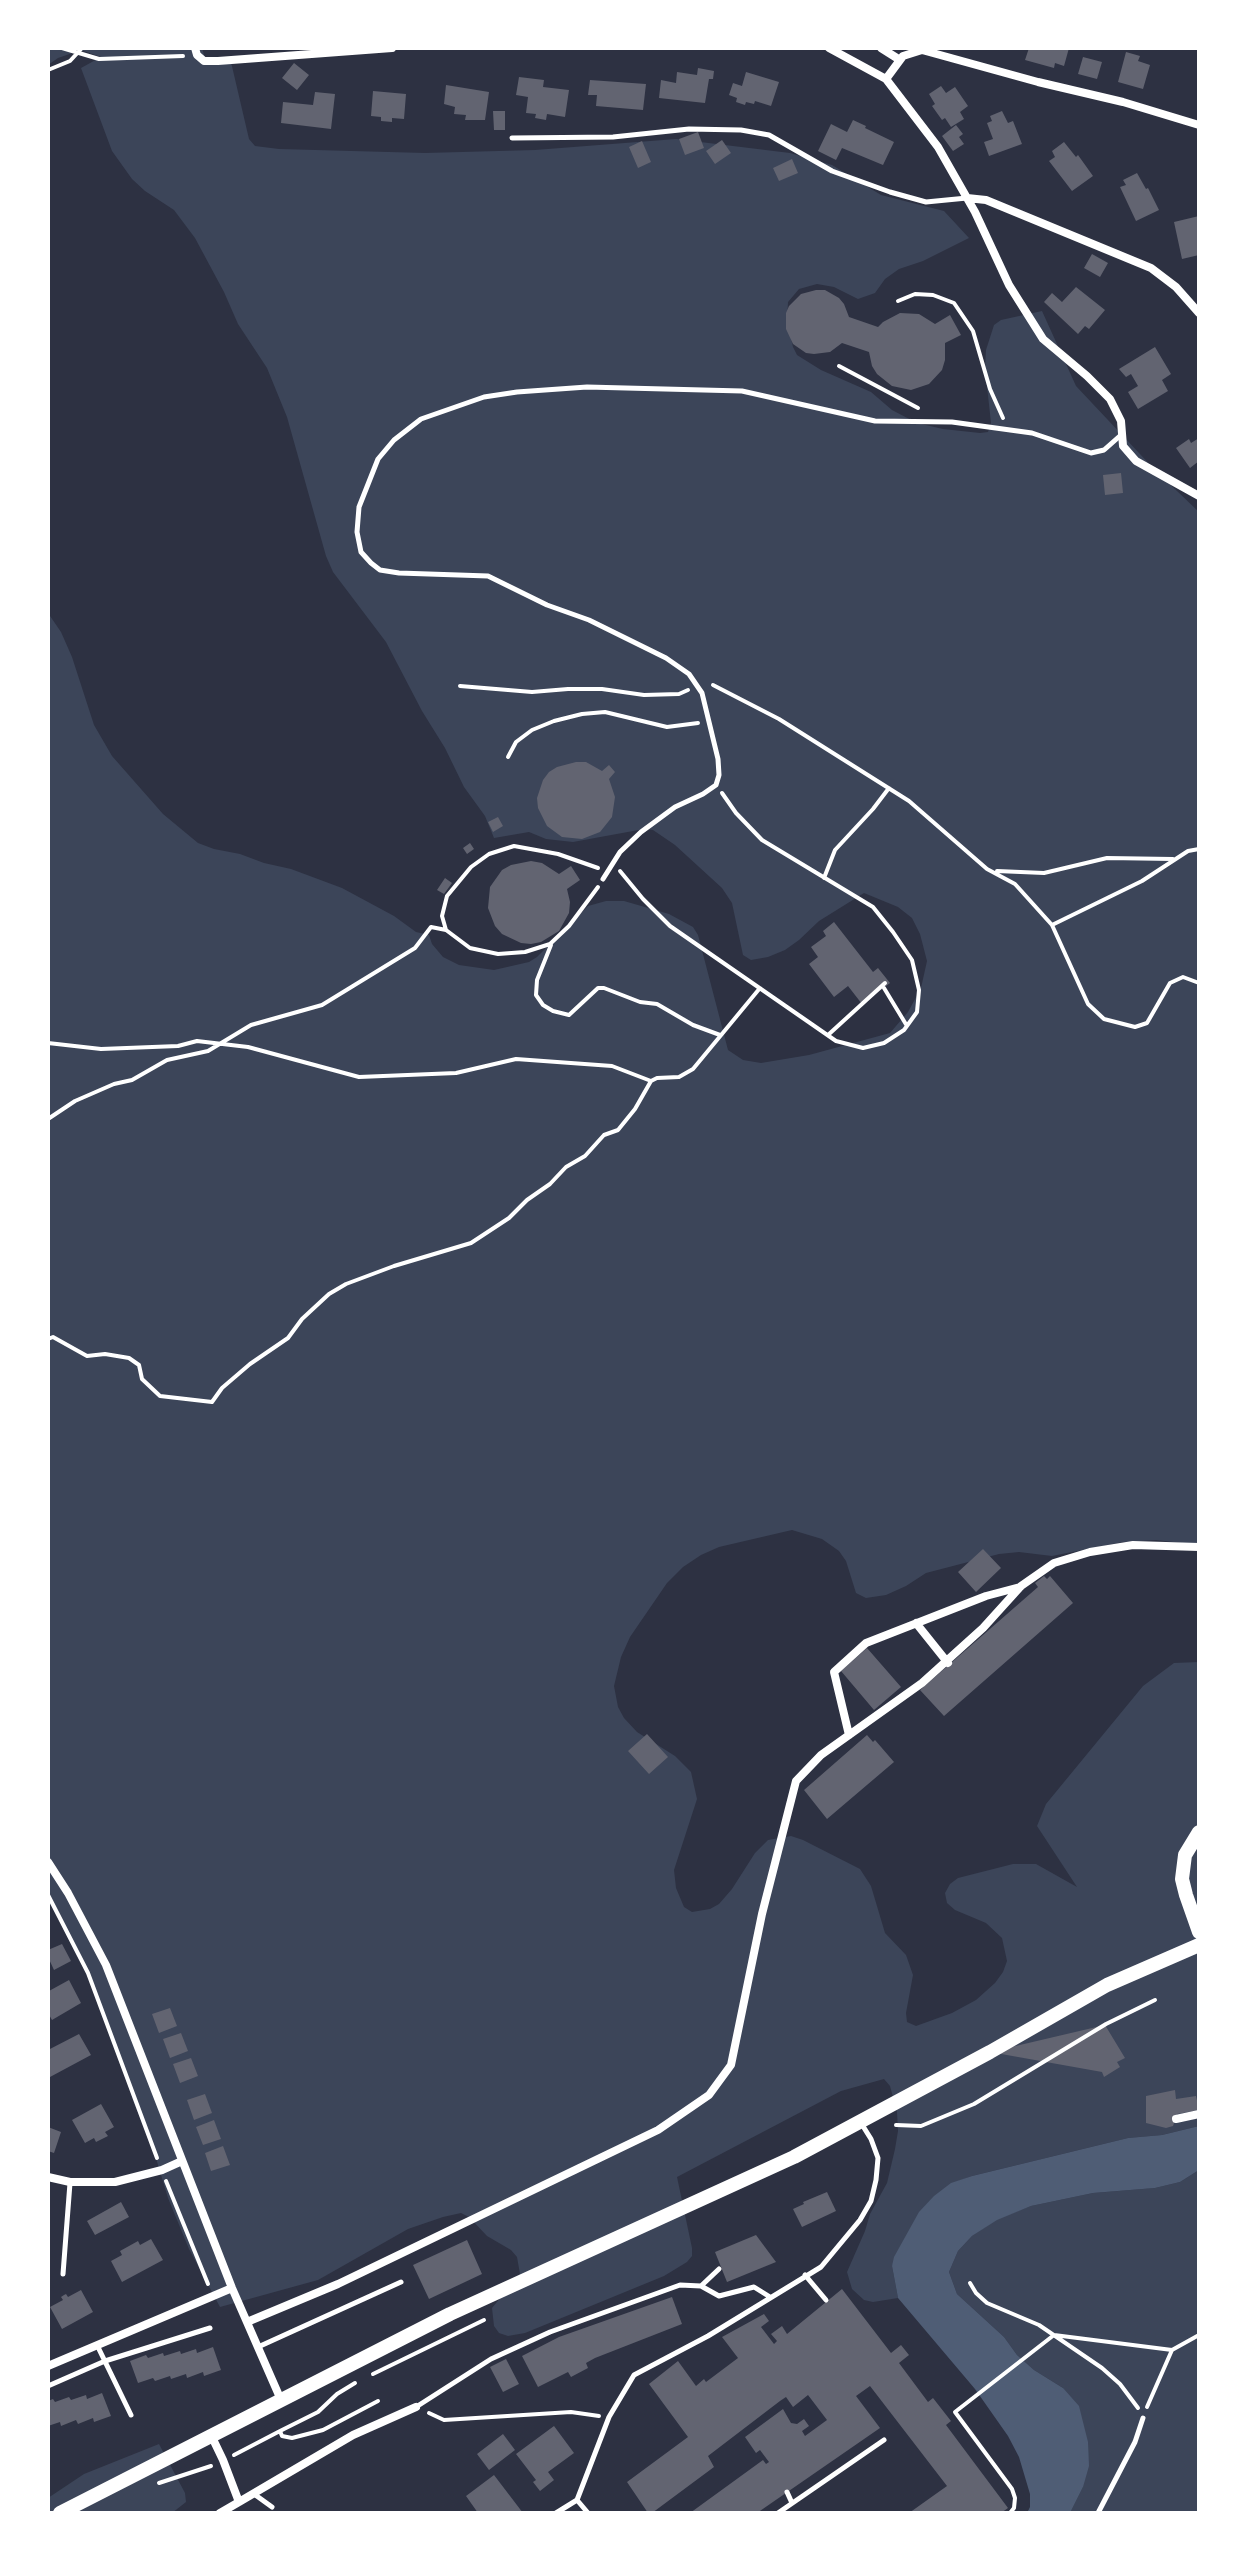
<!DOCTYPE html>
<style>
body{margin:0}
#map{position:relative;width:1247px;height:2561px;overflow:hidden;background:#2d3142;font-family:"Fira Sans Condensed",sans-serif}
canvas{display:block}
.frame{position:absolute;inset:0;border:50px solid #fff;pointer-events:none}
</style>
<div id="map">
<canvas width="1247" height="2561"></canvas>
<div class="frame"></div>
</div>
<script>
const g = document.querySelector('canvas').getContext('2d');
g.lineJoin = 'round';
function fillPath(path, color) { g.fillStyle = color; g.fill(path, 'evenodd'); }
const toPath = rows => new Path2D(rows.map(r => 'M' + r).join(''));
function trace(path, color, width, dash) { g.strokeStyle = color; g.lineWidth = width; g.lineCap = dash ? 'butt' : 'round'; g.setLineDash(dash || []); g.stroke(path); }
const green = toPath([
 [48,48,202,48,205,58,231,62,249,139,255,146,279,149,425,153,535,150,676,139,790,153,832,165,881,195,944,211,969,238,923,261,899,269,885,279,875,293,858,299,834,287,817,284,799,289,788,302,787,321,793,347,797,355,821,370,871,392,892,410,917,423,943,429,980,433,988,432,991,423,985,368,986,350,994,325,1001,320,1042,311,1076,386,1155,470,1199,512,1199,1545,1156,1540,1123,1542,1052,1556,1019,1552,999,1554,926,1573,906,1586,886,1595,866,1598,856,1593,846,1561,839,1551,822,1539,792,1530,719,1547,701,1555,683,1567,667,1583,630,1637,621,1657,614,1686,618,1707,624,1718,637,1732,675,1756,691,1772,697,1799,674,1870,676,1888,684,1907,692,1912,710,1909,719,1904,732,1889,755,1853,768,1840,791,1836,803,1840,860,1869,871,1886,885,1933,906,1955,913,1975,906,2013,907,2022,916,2026,952,2013,976,2000,995,1983,1003,1972,1007,1961,1002,1938,986,1923,955,1910,947,1903,945,1893,950,1884,958,1878,1013,1864,1036,1864,1077,1887,1037,1826,1046,1804,1143,1686,1174,1663,1199,1662,1199,2126,1162,2135,1128,2138,972,2176,951,2184,892,2266,898,2298,873,2302,864,2300,852,2289,847,2272,865,2231,870,2214,887,2183,895,2149,898,2131,897,2112,890,2086,884,2079,841,2091,677,2177,692,2248,692,2256,687,2262,664,2276,525,2333,508,2336,499,2333,494,2326,492,2308,520,2274,517,2257,511,2250,487,2236,469,2217,461,2213,443,2217,408,2229,318,2280,220,2307,189,2249,168,2198,155,2155,134,2103,120,2059,87,1972,48,1900,48,613,61,632,72,657,94,725,112,756,163,814,198,843,214,849,240,854,264,863,291,869,342,888,394,916,416,932,429,935,432,944,443,957,459,965,494,970,529,962,537,957,588,906,606,901,624,901,669,914,693,927,698,935,728,1050,743,1060,761,1063,809,1055,890,1033,908,1012,921,988,927,961,920,934,912,918,898,907,864,893,819,921,799,940,785,950,768,957,751,960,743,955,732,903,722,888,675,845,653,830,644,829,573,842,546,839,529,832,494,838,485,816,464,787,445,748,422,711,386,642,333,572,326,556,287,417,267,368,238,324,224,292,195,238,174,210,145,191,132,179,112,151,81,68,101,57,81,50,58,58,48,65],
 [1199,2170,1199,2513,1070,2513,1083,2487,1063,2388,1034,2370,1017,2355,1004,2337,957,2294,949,2272,958,2251,972,2236,997,2219,1031,2206,1093,2193,1155,2188,1180,2182],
 [159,2444,185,2493,186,2502,172,2513,48,2513,48,2498,84,2474]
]);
const water = toPath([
 [1199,2126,1199,2170,1180,2182,1155,2188,1093,2193,1031,2206,997,2220,972,2236,958,2251,949,2272,957,2294,1004,2337,1017,2355,1034,2370,1063,2388,1079,2406,1088,2442,1089,2466,1083,2487,1070,2513,1027,2513,1030,2507,1030,2494,1019,2457,1008,2436,975,2389,898,2298,892,2266,894,2257,919,2212,934,2196,951,2183,972,2176,1128,2138,1162,2135]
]);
const building = toPath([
 [1029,48,1069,48,1064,66,1055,63,1054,68,1025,60],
 [1126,52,1140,56,1138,61,1150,65,1143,89,1118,82],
 [1083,57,1102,62,1097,79,1078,74],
 [294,63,309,75,297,90,282,78],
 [698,68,714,71,713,79,709,79,705,103,659,98,661,80,676,83,677,72,697,75],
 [746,72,779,82,771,106,755,101,754,104,746,102,745,105,736,102,737,98,729,95,733,83,742,86],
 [519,77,544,80,543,87,569,90,565,117,547,114,546,120,535,118,536,114,526,113,528,97,516,95],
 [590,80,646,84,643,110,596,106,597,95,588,95],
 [446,85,489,92,485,120,465,120,466,115,454,114,455,107,444,104],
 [941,86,946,93,955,87,968,106,960,112,964,119,951,127,945,118,942,120,932,106,935,104,929,94],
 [373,91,406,94,404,119,392,118,392,122,381,121,381,117,371,116],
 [315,92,335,94,331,129,281,123,283,102,313,105],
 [493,111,505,111,505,130,494,130],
 [1002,111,1008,123,1013,121,1022,144,989,156,984,142,993,139,987,123,992,121,990,116],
 [853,120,866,126,865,128,894,142,883,165,842,148,836,160,818,151,831,124,847,132],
 [956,125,963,134,959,137,964,144,953,151,942,136],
 [698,132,704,148,685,155,679,139],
 [722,140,731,153,715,164,706,151],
 [642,141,651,162,638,168,629,147],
 [1064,142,1076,157,1078,155,1093,176,1072,191,1049,161,1055,157,1052,151],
 [792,159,798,173,779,181,773,168],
 [1137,173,1146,189,1148,188,1159,210,1136,221,1120,187,1126,185,1123,180],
 [1199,216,1199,255,1182,259,1174,222],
 [1092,254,1108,263,1100,277,1084,268],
 [1076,287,1105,310,1089,329,1085,326,1078,334,1044,302,1052,293,1062,302],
 [816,290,825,290,839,298,844,304,849,317,878,327,883,322,900,313,919,314,935,324,950,315,961,335,945,343,945,360,942,370,929,384,911,390,892,386,877,374,872,366,869,352,842,343,830,352,814,354,806,353,793,344,786,329,786,313,789,306,801,294],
 [1155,347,1171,374,1162,380,1168,391,1138,409,1128,392,1138,386,1131,374,1126,377,1119,369],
 [1199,438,1199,461,1190,468,1176,448,1189,439,1191,443],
 [1121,473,1123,493,1105,495,1103,475],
 [576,762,586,762,602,771,609,765,615,772,609,779,615,797,612,817,600,832,582,839,562,837,547,826,538,808,537,798,543,780,549,772,557,767],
 [498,817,503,826,493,832,488,822],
 [470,843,474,849,467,854,463,848],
 [531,861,542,863,559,874,571,866,580,880,567,889,570,902,569,913,559,931,541,942,531,944,521,943,502,934,495,926,488,908,490,887,502,870,511,865],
 [445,878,452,883,444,894,437,890],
 [834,922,873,972,878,968,890,983,862,1004,848,986,834,997,809,964,818,957,811,947,826,936,823,931],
 [983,1549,1001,1568,976,1592,958,1572],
 [1044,1576,1047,1579,1050,1576,1073,1603,944,1716,920,1690,1038,1587,1035,1583],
 [867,1648,901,1687,874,1710,841,1671],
 [647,1734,668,1757,649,1774,628,1751],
 [867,1735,873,1742,875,1740,894,1762,827,1819,804,1790],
 [62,1944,71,1961,54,1970,48,1957,48,1950],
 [69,1980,81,2003,52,2020,48,2013,49,1991],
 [170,2008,177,2026,159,2033,152,2014],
 [1105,2025,1125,2058,1117,2062,1120,2067,1104,2077,1102,2072,990,2052],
 [181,2033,188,2051,170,2058,163,2039],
 [79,2034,91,2055,50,2077,48,2050],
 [191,2058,198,2076,180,2083,173,2064],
 [1175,2090,1176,2099,1196,2096,1199,2110,1177,2114,1173,2126,1166,2128,1146,2123,1146,2096],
 [205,2094,212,2113,194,2120,187,2100],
 [101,2104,114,2127,105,2132,108,2136,96,2142,94,2138,85,2143,72,2120],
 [214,2120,221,2139,203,2145,196,2127],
 [48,2127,61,2132,54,2153,48,2151],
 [223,2146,230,2165,211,2171,205,2153],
 [827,2192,836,2211,802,2227,793,2209,804,2204,803,2202],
 [121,2202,129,2217,95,2235,87,2221],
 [756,2235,776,2262,727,2282,715,2252],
 [151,2239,163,2260,122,2282,111,2261,122,2255,120,2251,138,2241,140,2245],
 [467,2240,482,2274,429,2299,413,2265],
 [842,2289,891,2353,901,2345,909,2355,899,2363,928,2402,933,2398,951,2421,946,2425,1008,2508,1001,2513,909,2513,947,2486,870,2386,856,2396,880,2428,757,2513,690,2513,763,2460,766,2464,769,2462,760,2450,756,2453,745,2437,783,2409,791,2423,797,2424,804,2419,809,2426,802,2431,805,2436,827,2420,808,2395,793,2407,786,2397,780,2401,708,2456,714,2467,652,2513,648,2513,627,2482,688,2437,649,2384,678,2361,696,2386,704,2379,706,2382,738,2358,722,2337,764,2314,769,2321,761,2327,774,2344,777,2341,771,2334,782,2326,787,2334],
 [81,2290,93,2312,62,2329,50,2307,63,2300,61,2297,64,2295,66,2294,68,2297],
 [672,2297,682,2324,595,2358,586,2363,588,2368,571,2377,568,2372,538,2387,522,2356,559,2337],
 [213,2347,221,2370,204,2376,203,2372,187,2378,186,2374,171,2379,170,2376,155,2381,153,2378,138,2383,130,2361,146,2355,148,2358,163,2353,164,2356,180,2351,181,2354,196,2349,197,2353],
 [506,2359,519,2384,503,2392,490,2367],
 [102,2393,111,2416,94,2422,93,2418,78,2424,76,2420,61,2426,60,2422,48,2426,48,2401,53,2399,55,2402,69,2397,71,2400,86,2395,87,2399],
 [554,2426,574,2453,548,2472,554,2480,540,2491,533,2482,536,2480,516,2454],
 [503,2434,515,2450,489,2470,477,2454],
 [494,2475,523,2513,478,2513,466,2496]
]);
const path = toPath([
 [62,48,99,59,183,56],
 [48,70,70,61,82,48],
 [898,301,915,294,933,295,954,303,973,331,990,389,1003,418],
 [839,366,918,408],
 [713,685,779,719,909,801,987,869,1015,884,1052,925,1088,1004,1104,1019,1135,1027,1147,1023,1170,983,1183,977,1199,983],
 [460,686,532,692,568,689,602,689,644,695,679,694,688,690],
 [508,757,516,742,532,730,554,721,582,714,605,712,667,727,698,723],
 [620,871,643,899,670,926,836,1041,863,1048,884,1043,904,1030,917,1012,919,990,912,960,893,932,873,907,762,840,736,813,722,793],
 [997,871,1044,873,1107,858,1173,859],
 [824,878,835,850,873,809,889,788],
 [1052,925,1142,881,1188,851,1199,849],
 [446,930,442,916,447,896,471,867,489,854,514,846,558,854,598,868],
 [551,945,537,980,536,995,543,1005,553,1011,569,1015,598,988,604,988,640,1002,657,1004,693,1025,720,1035],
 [884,988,907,1026],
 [828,1035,885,983],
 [48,1043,101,1049,178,1046,197,1041,248,1047,359,1077,456,1073,516,1059,612,1066,651,1081],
 [48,1119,75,1101,114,1084,132,1080,167,1060,208,1051,251,1025,322,1005,415,948,431,927,446,930,470,948,498,954,525,952,550,944,569,926,598,887],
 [48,1339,53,1337,87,1356,105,1354,129,1358,139,1365,142,1379,160,1396,212,1402,222,1388,250,1364,288,1338,302,1319,329,1294,346,1284,394,1266,471,1243,509,1218,527,1200,550,1184,566,1167,585,1156,604,1135,618,1130,635,1109,651,1081,657,1078,679,1077,693,1069,760,988],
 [48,1895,88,1973,157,2158],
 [896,2125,921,2126,974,2104,1106,2024,1155,2000],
 [166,2181,208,2284],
 [970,2283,976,2293,987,2303,1039,2325,1102,2368,1120,2384,1138,2408],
 [373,2374,484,2320],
 [1147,2407,1172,2350,1199,2335],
 [429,2413,444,2420,571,2412,599,2416],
 [280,2431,318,2412,337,2394,355,2383],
 [234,2455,280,2431,282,2436,292,2438,323,2430,378,2401],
 [159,2483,211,2466],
 [1010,2513,1014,2508,1015,2498,1012,2489,955,2412,1054,2335,1172,2350]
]);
const service = toPath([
 [512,138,613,137,689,129,741,130,769,135,832,171,890,192,926,202,967,198],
 [603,879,620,852,641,832,675,807,703,794,716,785,719,775,718,759,702,693,689,674,666,658,589,620,547,605,488,576,399,573,380,570,371,563,361,552,357,532,359,507,378,459,394,440,421,419,484,397,517,392,587,387,742,391,875,421,952,422,1032,433,1091,453,1104,450,1121,435],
 [63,2274,70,2183],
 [805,2275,826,2300],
 [701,2286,719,2269],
 [97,2345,131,2415],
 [258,2347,401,2282],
 [48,2386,105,2361,210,2328],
 [416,2407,491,2359,550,2332,680,2285,701,2286,719,2296,754,2287,770,2297],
 [787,2492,792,2503],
 [254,2494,272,2507],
 [556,2513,577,2500],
 [588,2513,577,2500,609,2417,634,2375,708,2336,821,2267,860,2220,871,2201,876,2180,878,2158,871,2139,861,2123],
 [778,2513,884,2440],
 [1098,2513,1135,2442,1143,2418]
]);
const minor = toPath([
 [195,48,197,55,204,61,218,61,392,48],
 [829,48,886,79,938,147,975,212,1009,285,1043,339,1087,376,1110,399,1121,421,1123,446,1136,461,1199,496],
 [881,48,900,60],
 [886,79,903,56,922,50,1038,82,1123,102,1199,125],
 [967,198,986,200,1151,268,1176,287,1199,313],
 [916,1623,948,1663],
 [849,1735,834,1672,866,1643,986,1596,1020,1587],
 [48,1862,68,1893,106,1965,232,2288,281,2400],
 [1176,2119,1199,2114],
 [48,2177,70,2182,115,2182,162,2170,182,2161],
 [247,2322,338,2284,658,2130,709,2095,731,2065,762,1914,796,1781,821,1755,922,1683,983,1628,1021,1586,1054,1563,1090,1552,1133,1545,1199,1547],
 [48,2366,232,2288],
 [211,2435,223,2460,239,2502,220,2513],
 [239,2502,353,2435,416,2407]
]);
const secondary = toPath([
 [1199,1832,1185,1855,1182,1879,1186,1895,1199,1932],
 [60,2513,450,2314,794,2157,990,2052,1107,1985,1199,1945]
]);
fillPath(green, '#3c4559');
fillPath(water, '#4f5d75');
fillPath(building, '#626471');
trace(path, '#fff', 4);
trace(service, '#fff', 5);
trace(minor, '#fff', 8);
trace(secondary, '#fff', 14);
</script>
